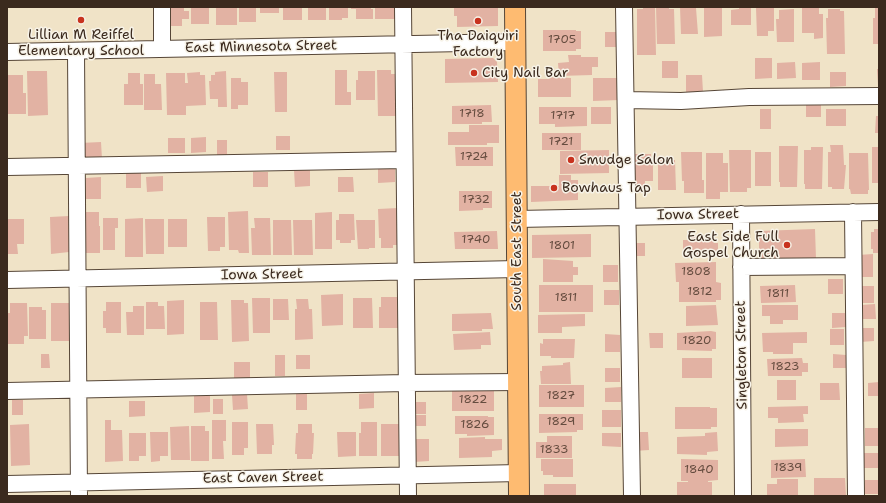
<!DOCTYPE html>
<style>
body{margin:0}
#map{position:relative;width:886px;height:503px;overflow:hidden;background:#f0e3c7;font-family:"Shantell Sans",sans-serif}
canvas{display:block}
.frame{position:absolute;inset:0;border:8px solid #3b2a1e;pointer-events:none}
</style>
<div id="map">
<canvas width="886" height="503"></canvas>
<div class="frame"></div>
</div>
<script>
const g = document.querySelector('canvas').getContext('2d');
g.lineJoin = 'round';
function fillPath(path, color) { g.fillStyle = color; g.fill(path, 'evenodd'); }
const toPath = rows => new Path2D(rows.map(r => 'M' + r).join(''));
function trace(path, color, width, dash) { g.strokeStyle = color; g.lineWidth = width; g.lineCap = dash ? 'butt' : 'round'; g.setLineDash(dash || []); g.stroke(path); }
function label(font, color, halo, rows, align = 'center') {
  g.font = font + ' "Shantell Sans",sans-serif'; g.lineWidth = 3; g.setLineDash([]); g.textBaseline = 'middle'; g.strokeStyle = halo; g.fillStyle = color; for (const [text, x, y, turn = 0] of rows) {
    g.save(); g.translate(x, y); g.rotate((+turn || 0) * Math.PI / 180); g.textAlign = isNaN(turn) ? turn : align; if (halo) g.strokeText(text, 0, 0); g.fillText(text, 0, 0); g.restore();
  }
}
const building = toPath([
 [168,7,184,7,184,11,189,11,189,19,182,19,182,26,168,26],
 [191,7,209,7,209,24,191,24],
 [216,7,237,7,237,25,216,25],
 [239,7,256,7,256,22,239,22],
 [260,7,279,7,279,13,260,13],
 [283,7,302,7,302,20,283,20],
 [308,7,326,7,326,20,308,20],
 [329,7,348,7,348,18,342,18,342,20,329,20],
 [351,7,371,7,371,9,373,9,373,19,356,19,356,9,351,9],
 [375,7,396,7,396,19,375,19],
 [454,7,498,7,498,26,457,27,457,16,454,16],
 [643,7,655,7,656,55,637,55,637,9,643,9],
 [656,7,669,7,669,9,674,9,675,44,657,44],
 [680,7,693,7,693,8,696,8,698,34,681,34],
 [704,7,722,7,722,36,704,37],
 [739,7,751,7,751,25,731,25,731,10,739,9],
 [763,7,774,7,774,31,768,31,768,36,757,36,756,8],
 [802,7,819,7,819,14,823,14,823,38,814,39,814,33,802,33],
 [875,7,879,7,879,44,873,44,873,18,875,18],
 [794,9,794,42,777,42,776,19,779,19,779,10],
 [828,9,840,9,840,11,844,11,845,54,827,54,826,18,828,18],
 [543,30,576,30,576,31,581,31,581,49,576,49,576,51,543,51],
 [605,32,619,32,620,47,605,47],
 [568,55,581,55,581,57,598,57,598,67,592,67,592,75,559,76,558,63,569,62],
 [493,58,497,62,498,82,445,83,445,59],
 [755,58,772,58,772,78,755,79],
 [662,61,678,61,678,78,662,78],
 [795,62,796,78,777,79,777,63],
 [820,62,820,80,802,80,802,63],
 [877,69,879,69,879,85,878,85],
 [335,70,347,70,347,92,351,92,351,105,335,105],
 [377,70,391,70,391,74,396,74,396,116,378,116],
 [27,71,47,71,48,115,28,116],
 [226,71,227,107,218,107,218,99,210,99,209,81,211,81,211,75,215,75,215,72],
 [358,71,375,71,375,100,356,100,356,80,358,80],
 [200,72,200,75,205,75,206,105,186,106,186,115,167,115,166,73,185,73,185,83,188,83,187,73],
 [274,72,287,72,287,112,275,112],
 [830,72,846,72,846,86,830,87],
 [128,73,140,73,140,84,143,84,143,105,124,105,124,84,128,84],
 [144,74,155,74,155,84,161,84,162,110,144,110],
 [7,75,23,75,23,93,26,93,26,114,8,114],
 [686,75,702,75,703,92,686,92],
 [548,77,571,78,571,97,538,97,538,79,549,79],
 [231,78,241,78,241,82,248,82,248,105,238,105,238,109,231,109],
 [593,78,619,78,619,100,593,101],
 [806,102,821,102,821,117,806,117],
 [491,105,492,122,482,122,482,124,452,124,452,106],
 [539,107,587,107,587,126,555,127,555,124,539,124],
 [591,107,611,107,611,124,591,124],
 [760,109,771,109,771,129,760,129],
 [826,109,846,109,846,126,826,126],
 [876,116,879,116,879,133,875,133],
 [469,125,499,125,499,143,487,143,487,145,448,145,448,132,469,132],
 [542,133,581,133,581,150,542,150],
 [276,136,290,136,290,150,276,150],
 [206,137,206,152,191,153,191,138],
 [168,138,185,138,185,153,168,153],
 [217,140,227,140,227,156,217,157],
 [101,142,102,159,80,160,80,143],
 [830,145,843,145,844,165,846,165,844,189,832,189,832,187,828,187,828,152,831,152],
 [779,146,798,146,797,187,780,187,780,182,779,182],
 [455,147,493,147,493,166,456,166],
 [811,147,823,147,822,189,805,189,805,184,804,184,804,150,811,150],
 [872,147,879,147,879,183,872,183],
 [609,150,609,173,560,174,560,151],
 [729,150,751,150,751,188,747,188,747,192,730,192],
 [681,152,702,152,702,180,704,180,704,193,684,193,684,181,682,181],
 [755,152,771,152,771,186,755,186],
 [706,153,723,153,723,163,728,163,728,192,720,192,720,199,706,199],
 [849,153,868,153,869,190,868,190,868,194,851,194,850,189,849,189],
 [634,154,651,154,651,160,653,160,653,181,645,181,645,193,634,193],
 [658,160,675,160,676,190,658,190],
 [378,168,395,168,395,182,378,183],
 [294,170,310,170,310,186,295,187],
 [253,172,268,172,268,187,253,187],
 [126,173,141,173,141,188,126,188],
 [559,175,571,175,571,180,578,180,578,200,531,202,531,186,559,186],
 [163,176,163,191,147,192,146,177],
 [101,177,101,199,86,199,86,178],
 [338,177,353,177,354,192,338,192],
 [459,191,492,191,492,208,483,208,483,210,459,211],
 [398,208,398,245,393,245,393,248,381,248,381,238,379,238,378,209],
 [248,211,249,253,239,253,238,250,229,250,228,212],
 [84,212,99,212,99,226,100,226,100,253,84,253],
 [332,212,332,249,315,249,315,213],
 [339,214,354,214,355,240,351,240,351,243,340,243,340,240,336,240,336,220,339,220],
 [69,216,69,252,51,254,50,217],
 [207,217,225,217,225,247,220,247,220,251,208,251],
 [103,218,118,218,118,228,115,228,115,250,103,250],
 [143,218,143,257,125,257,125,219],
 [254,218,270,218,271,255,252,255,251,228,255,228],
 [7,219,24,219,24,244,17,244,18,254,7,254],
 [145,219,164,219,164,254,146,254],
 [168,219,187,219,187,247,168,247],
 [273,220,291,220,292,255,273,255],
 [293,220,312,220,313,255,294,255],
 [356,220,375,220,375,248,369,248,369,249,358,249],
 [815,229,816,259,759,261,759,231],
 [874,229,879,229,879,253,873,253,873,249,871,249,871,232,874,232],
 [497,231,498,249,455,249,454,232],
 [591,234,591,257,532,258,532,235],
 [688,235,714,235,714,243,718,243,718,256,683,256,683,240,688,240],
 [632,243,645,243,645,256,632,256],
 [873,254,873,277,858,277,858,255],
 [543,259,573,261,573,267,578,267,578,275,573,275,573,282,543,282],
 [716,262,716,282,721,283,721,300,716,300,716,302,679,302,679,282,676,282,675,263],
 [603,265,618,265,618,282,603,282],
 [828,279,843,279,843,294,828,294],
 [539,285,593,285,593,312,539,312],
 [795,285,796,302,761,303,760,286],
 [857,286,874,286,874,303,858,303],
 [604,290,619,290,619,305,604,305],
 [343,294,343,325,322,326,321,295],
 [381,297,398,297,398,328,379,328,379,307,381,307],
 [252,298,270,298,270,333,253,333],
 [353,298,372,298,373,328,353,328],
 [273,299,288,299,289,320,273,320],
 [296,299,308,299,309,309,312,309,313,339,295,340,295,309,297,309],
 [184,300,184,334,167,335,167,301],
 [231,300,244,300,244,303,248,303,249,341,232,342],
 [106,302,121,302,121,333,106,333,106,328,103,328,103,311,106,311],
 [146,302,158,302,158,306,164,306,165,329,146,329],
 [200,302,217,302,218,340,200,340],
 [10,303,27,303,28,336,24,336,24,344,8,344,8,313,10,313],
 [51,303,70,303,70,341,51,341],
 [875,304,876,319,861,319,861,305],
 [716,305,718,325,686,326,686,306],
 [762,305,798,305,798,320,783,320,783,324,770,324,770,316,762,316],
 [133,306,144,306,144,335,127,335,126,312,133,312],
 [29,307,42,307,42,310,46,310,46,339,29,339],
 [491,313,493,329,482,329,482,331,452,331,452,314],
 [832,313,845,313,846,327,832,328],
 [585,314,585,326,562,327,562,333,538,333,538,315],
 [859,328,874,328,874,341,860,342],
 [830,329,844,329,844,345,830,345],
 [711,331,716,332,716,349,712,349,712,351,677,350,677,333],
 [490,332,491,345,481,345,481,349,454,350,453,334],
 [807,332,807,343,793,343,793,354,773,354,773,352,763,352,762,333],
 [649,333,663,333,663,348,650,348],
 [605,334,620,335,620,352,605,352],
 [543,339,575,339,574,358,551,358,551,356,540,356,540,343,543,344],
 [41,354,49,354,50,368,41,368],
 [833,354,846,355,846,368,833,368],
 [275,355,285,355,285,376,275,376],
 [296,355,310,355,310,369,296,369],
 [682,358,712,358,712,378,682,378],
 [802,358,803,363,808,363,808,372,802,372,802,376,768,376,767,359],
 [234,362,250,362,250,379,234,379],
 [570,362,571,384,541,384,540,371,542,371,542,366,563,365,563,363],
 [605,368,620,368,620,382,605,382],
 [777,380,796,380,796,400,777,400],
 [879,382,879,396,868,396,868,383],
 [820,383,839,383,840,400,820,400],
 [539,385,584,385,584,407,539,407],
 [621,387,621,402,605,402,605,388],
 [452,390,494,390,494,411,452,411],
 [374,393,374,408,359,409,359,394],
 [247,394,248,409,233,410,232,395],
 [296,394,307,394,307,410,296,410],
 [194,396,210,396,210,412,194,413],
 [213,399,223,399,223,414,213,414],
 [12,400,23,400,23,415,12,415],
 [129,401,145,401,145,416,129,417],
 [411,402,426,402,426,414,411,414],
 [808,406,808,414,803,414,804,422,778,423,778,418,768,418,768,407],
 [675,407,710,407,710,408,717,408,717,427,711,427,711,429,675,429],
 [602,410,621,410,621,427,602,427],
 [539,414,583,414,583,430,577,430,577,432,539,433],
 [412,415,426,415,426,426,412,426],
 [455,416,488,416,488,417,494,417,494,435,467,436,467,434,455,434],
 [105,420,111,420,111,430,122,430,123,461,105,462],
 [212,420,226,420,226,441,223,441,224,459,212,459],
 [232,422,248,422,248,448,244,448,244,455,232,455],
 [361,422,377,422,377,456,359,456,359,433,361,433],
 [29,424,30,465,11,466,10,425],
 [256,424,273,424,274,445,272,445,272,454,257,454],
 [298,424,312,424,312,433,314,433,313,454,312,454,312,459,297,459,297,454,295,454,296,433,298,433],
 [381,424,399,424,399,456,381,456],
 [189,426,190,460,171,460,170,427],
 [191,426,205,426,205,431,209,431,209,461,191,461],
 [865,428,879,428,879,446,865,446],
 [775,429,808,429,808,446,775,447],
 [150,432,168,432,168,456,160,456,160,461,151,462],
 [337,432,356,432,356,456,338,457],
 [633,432,648,432,649,450,634,451],
 [717,432,718,451,707,452,707,455,677,454,677,437,705,436,705,433],
 [129,433,146,433,146,456,139,456,139,461,129,461],
 [602,433,621,433,621,447,602,446],
 [547,436,572,436,572,458,536,458,536,442,547,442],
 [485,437,485,439,502,439,502,450,492,451,492,457,459,458,459,438],
 [414,439,429,439,429,461,414,462],
 [862,453,879,453,879,468,862,468],
 [541,459,573,459,573,477,553,477,553,475,543,475,543,471,541,471],
 [681,459,718,460,718,480,708,481,708,482,712,482,712,496,677,496,677,482,688,482,688,481,681,481],
 [805,459,806,477,771,478,771,460],
 [814,478,845,478,846,496,814,496],
 [777,479,798,479,798,496,767,496,767,484,777,484],
 [865,480,879,480,879,494,864,494],
 [544,484,576,484,576,496,544,496]
]);
const minor = toPath([
 [162,7,162,49],
 [403,7,408,496],
 [624,7,632,496],
 [76,51,79,496],
 [7,52,515,42],
 [626,100,681,101,749,97,879,96],
 [7,167,404,160],
 [853,212,856,496],
 [741,214,743,496],
 [517,219,879,212],
 [741,267,853,266],
 [7,280,517,269],
 [7,391,406,383,518,382],
 [7,484,519,473]
]);
const major = toPath([
 [515,7,519,496]
]);
const markers = [
 [81,20,4,"#c8321e"],
 [478,21,4,"#c8321e"],
 [474,73,4,"#c8321e"],
 [571,160,4,"#c8321e"],
 [554,188,4,"#c8321e"],
 [787,245,4,"#c8321e"]
];
const numberNames = [
 ["1705",562,40],
 ["1718",472,114],
 ["1717",563,116],
 ["1721",561,142],
 ["1724",474,157],
 ["1732",476,200],
 ["1740",476,240],
 ["1801",562,246],
 ["1808",696,272],
 ["1812",700,292],
 ["1811",778,294],
 ["1811",566,298],
 ["1820",697,341],
 ["1823",785,367],
 ["1827",561,396],
 ["1822",473,400],
 ["1829",561,422],
 ["1826",475,425],
 ["1833",554,450],
 ["1839",788,468],
 ["1840",699,470]
];
const poiNames = [
 ["Lillian M Reiffel",81,35,"center"],
 ["Elementary School",81,51,"center"],
 ["Tha Daiquiri",478,36,"center"],
 ["Factory",478,52,"center"],
 ["City Nail Bar",482,73],
 ["Smudge Salon",579,160],
 ["Bowhaus Tap",562,188],
 ["East Side Full",779,237,"right"],
 ["Gospel Church",779,253,"right"]
];
const streetNames = [
 ["East Minnesota Street",261,47,-1],
 ["Iowa Street",698,215,-1],
 ["South East Street",517,251,-90],
 ["Iowa Street",262,275,-1],
 ["Singleton Street",742,355,-91],
 ["East Caven Street",263,478,-1]
];
fillPath(building, '#e2b2a3');
trace(minor, '#564637', 18);
trace(major, '#564637', 22);
trace(minor, '#fff', 16);
trace(major, '#febb71', 20);
for (const [x, y, r, color] of markers) { const dot = new Path2D(); dot.arc(x, y, r, 0, 2 * Math.PI); g.fillStyle = color; g.fill(dot); trace(dot, '#f7f3e8', 1.5); }
label('12px', '#654c3f', null, numberNames);
label('14px', '#3b2a1e', '#f7f3e8', poiNames, 'left');
label('14px', '#3b2a1e', '#f7f3e8', streetNames);
</script>
